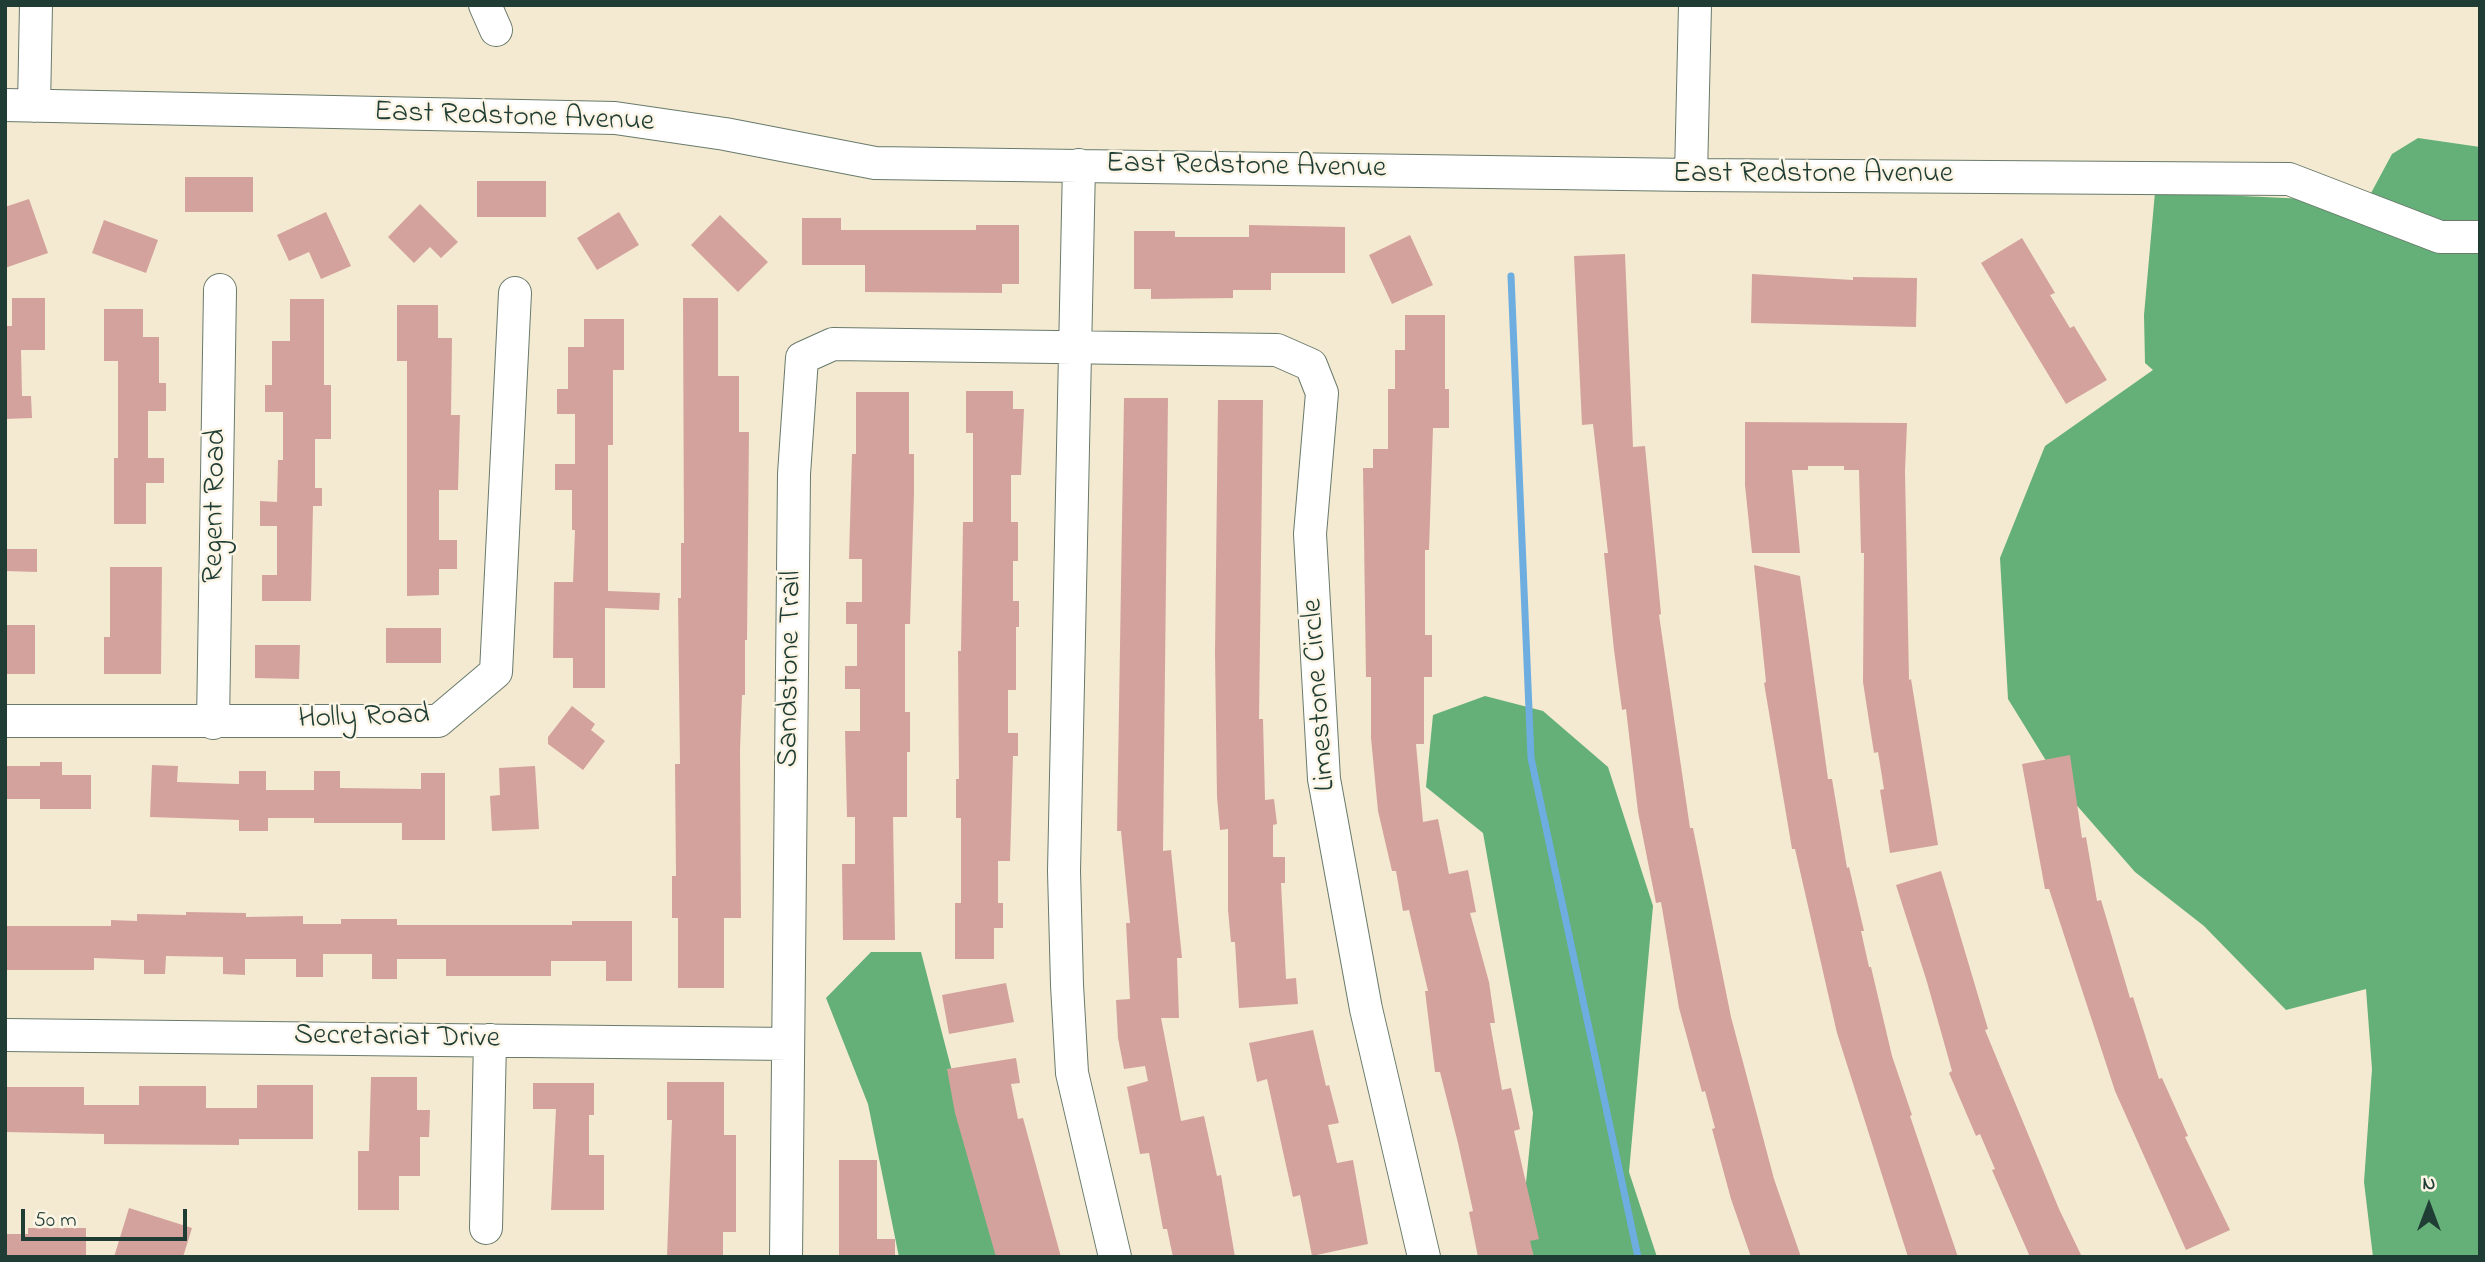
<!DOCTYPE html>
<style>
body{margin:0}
#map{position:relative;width:2485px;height:1262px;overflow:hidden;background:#f3ead1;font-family:"Indie Flower",sans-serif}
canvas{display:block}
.frame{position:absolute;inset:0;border:7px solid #1f3d34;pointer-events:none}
.north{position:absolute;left:2394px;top:1171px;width:70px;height:70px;-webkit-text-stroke:5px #fcf5e5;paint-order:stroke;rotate:0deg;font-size:19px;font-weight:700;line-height:28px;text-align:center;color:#1f3d34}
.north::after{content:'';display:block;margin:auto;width:24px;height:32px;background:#1f3d34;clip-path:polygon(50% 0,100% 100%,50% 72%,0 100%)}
.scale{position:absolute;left:21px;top:1209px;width:166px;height:32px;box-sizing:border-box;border:4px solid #1f3d34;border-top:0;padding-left:9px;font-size:21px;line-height:24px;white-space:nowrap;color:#1f3d34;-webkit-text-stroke:5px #fcf5e5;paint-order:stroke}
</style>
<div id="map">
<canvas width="2485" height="1262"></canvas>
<div class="frame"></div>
<div class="north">N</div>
<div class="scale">50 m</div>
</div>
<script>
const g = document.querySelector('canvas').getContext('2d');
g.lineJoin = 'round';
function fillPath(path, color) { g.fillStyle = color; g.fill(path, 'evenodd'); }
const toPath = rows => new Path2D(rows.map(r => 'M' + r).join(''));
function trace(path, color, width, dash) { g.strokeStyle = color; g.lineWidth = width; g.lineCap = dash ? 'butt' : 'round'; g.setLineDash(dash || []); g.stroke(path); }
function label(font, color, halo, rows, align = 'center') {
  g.font = font + ' "Indie Flower",sans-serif'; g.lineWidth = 5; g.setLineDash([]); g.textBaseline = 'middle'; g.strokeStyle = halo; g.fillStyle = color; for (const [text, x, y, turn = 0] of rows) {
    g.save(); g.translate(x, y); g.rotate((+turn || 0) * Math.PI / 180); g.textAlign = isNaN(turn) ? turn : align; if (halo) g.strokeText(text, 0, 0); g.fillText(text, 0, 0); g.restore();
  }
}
const forest = toPath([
 [2418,138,2480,147,2480,224,2442,224,2370,195,2392,154],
 [2155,192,2307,199,2480,250,2480,1257,2373,1257,2364,1182,2372,1069,2366,989,2286,1010,2204,926,2135,872,2066,793,2008,699,2000,558,2045,446,2153,370,2145,363,2144,315],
 [1485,696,1543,711,1608,767,1653,906,1629,1172,1657,1257,1528,1257,1520,1243,1533,1113,1483,833,1426,787,1433,715],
 [871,952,921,952,969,1137,1017,1257,899,1257,868,1104,826,998]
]);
const stream = toPath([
 [1511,276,1531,758,1638,1257]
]);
const building = toPath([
 [185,177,253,177,253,212,185,212],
 [477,181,546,181,546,217,477,217],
 [29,199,48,253,5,268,5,207],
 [420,204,458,242,441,258,430,247,414,263,388,237],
 [326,212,351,266,321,279,309,252,289,261,277,235],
 [619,212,639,245,597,270,577,238],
 [720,215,768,262,738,292,691,245],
 [802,218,841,218,841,230,976,230,976,225,1019,225,1019,284,1002,284,1002,293,865,292,865,265,802,265],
 [104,220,158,240,146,273,92,253],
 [1249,225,1345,227,1345,273,1271,273,1271,290,1233,290,1233,298,1151,299,1151,289,1134,289,1134,231,1175,231,1175,237,1249,237],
 [1410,235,1433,285,1392,304,1369,255],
 [2022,238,2055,293,2050,295,2070,328,2074,326,2107,380,2066,404,1981,263],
 [1625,254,1633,447,1645,446,1661,614,1659,615,1690,828,1693,828,1731,1017,1774,1179,1801,1257,1751,1257,1731,1199,1712,1129,1715,1128,1705,1091,1702,1092,1679,1008,1661,902,1656,903,1638,812,1626,709,1622,710,1614,650,1604,553,1608,553,1593,424,1582,425,1574,256],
 [1752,274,1853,280,1853,277,1917,278,1916,327,1751,323],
 [12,298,45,298,45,350,21,350,22,396,31,396,32,418,5,419,5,326,12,326],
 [683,298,718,298,718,376,739,376,739,432,749,432,747,640,745,640,745,695,742,695,740,750,741,918,724,918,724,988,678,988,678,918,672,918,672,876,676,876,675,764,680,764,678,598,681,598,681,543,684,543],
 [290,299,324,299,324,385,331,385,331,439,315,439,315,488,322,488,322,506,313,506,311,601,262,601,262,575,277,575,277,526,260,526,260,501,277,502,278,460,283,460,283,412,265,412,265,385,272,385,272,341,290,341],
 [397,305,438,305,438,338,452,338,451,415,460,415,458,490,439,490,439,540,457,540,457,569,439,569,439,595,407,596,407,361,397,361],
 [104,309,143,309,143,337,159,337,159,383,166,383,166,411,148,411,148,458,164,458,164,483,146,483,146,524,114,524,114,458,118,458,118,361,104,361],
 [1405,315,1445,315,1445,389,1449,389,1449,428,1433,428,1429,550,1425,550,1425,635,1432,635,1432,677,1424,677,1424,744,1416,744,1423,822,1438,819,1449,874,1468,870,1476,912,1470,913,1489,982,1495,1023,1490,1023,1502,1090,1511,1088,1520,1129,1514,1131,1539,1239,1530,1241,1534,1257,1478,1257,1469,1212,1473,1211,1458,1143,1440,1072,1435,1072,1425,991,1428,991,1409,910,1403,911,1396,871,1392,871,1378,811,1371,738,1371,677,1366,677,1363,468,1373,468,1373,449,1388,449,1388,389,1395,389,1395,350,1405,350],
 [584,319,624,319,624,370,613,370,613,445,608,445,608,591,660,593,659,610,605,608,605,688,573,688,573,658,553,658,554,582,573,582,575,530,572,530,572,490,555,490,555,464,575,464,575,414,557,414,557,389,568,389,568,347,584,347],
 [966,391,1013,391,1013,409,1024,409,1021,475,1011,475,1011,522,1018,522,1018,561,1013,561,1013,601,1019,601,1019,627,1016,627,1016,690,1008,690,1008,733,1018,733,1018,756,1013,756,1010,861,998,861,998,903,1003,903,1003,928,994,928,994,959,955,959,955,903,961,903,961,818,956,818,956,779,959,779,958,651,961,651,963,522,973,522,973,433,966,433],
 [856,392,909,392,909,454,914,454,914,494,910,624,905,624,905,712,910,712,910,752,907,752,907,817,893,817,895,940,843,940,842,864,855,864,855,817,847,817,845,731,860,731,860,689,845,689,845,666,857,666,857,624,846,624,846,602,862,602,862,559,849,559,852,454,856,454],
 [1124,398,1168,398,1163,851,1171,850,1182,958,1177,958,1179,1018,1161,1018,1181,1121,1204,1116,1217,1176,1221,1175,1235,1257,1173,1257,1167,1229,1163,1229,1149,1153,1140,1154,1127,1087,1148,1081,1145,1066,1124,1069,1118,1038,1116,1000,1130,999,1126,923,1130,923,1121,831,1117,831],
 [1218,400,1263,400,1259,719,1263,719,1265,800,1274,799,1277,824,1273,825,1273,857,1285,857,1285,883,1281,883,1286,979,1296,978,1298,1004,1239,1008,1235,942,1231,942,1228,910,1228,829,1220,830,1217,797,1215,653],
 [1745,422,1907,423,1905,471,1909,680,1911,679,1938,845,1890,853,1880,790,1884,789,1878,752,1874,753,1863,682,1864,553,1861,553,1859,470,1844,470,1844,466,1808,466,1808,470,1792,470,1800,553,1752,553,1745,485],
 [5,549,37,549,37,572,5,571],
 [1754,565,1800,576,1828,779,1832,779,1847,868,1849,867,1864,931,1861,931,1869,967,1871,967,1892,1056,1912,1115,1910,1116,1958,1257,1908,1257,1837,1033,1795,849,1792,849,1764,683,1766,682],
 [110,567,162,567,161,674,104,674,104,637,110,637],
 [5,625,35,625,35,674,5,674],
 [386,628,441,628,441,663,386,663],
 [255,645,300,645,299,679,255,678],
 [572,706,595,724,591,730,605,741,583,770,548,744,548,737],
 [2070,755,2082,838,2086,837,2097,901,2101,900,2130,998,2133,997,2159,1079,2162,1078,2188,1136,2185,1137,2230,1230,2186,1250,2115,1091,2049,889,2045,889,2022,764],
 [40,762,62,762,62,775,91,775,91,809,40,809,40,799,5,799,5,766,40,766],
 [152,765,178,766,177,782,239,784,239,771,266,771,266,790,314,790,314,771,340,771,340,788,421,789,421,773,445,773,445,840,402,840,402,823,314,823,314,818,268,818,268,831,239,831,239,820,150,817],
 [535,766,539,829,492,831,490,796,500,795,499,768],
 [1941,871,1988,1029,1985,1030,2059,1209,2082,1257,2030,1257,1992,1170,1995,1169,1980,1134,1976,1136,1949,1073,1952,1071,1927,982,1896,885],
 [186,912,246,913,246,917,303,916,303,924,341,924,341,919,397,919,397,925,572,925,572,921,632,921,632,981,606,981,606,961,551,961,551,976,446,976,446,959,397,959,397,979,372,979,372,954,323,954,323,977,296,977,296,959,245,959,245,975,223,974,223,957,166,956,165,974,144,974,144,960,94,958,94,970,5,970,5,926,111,926,111,920,137,921,137,914,186,915],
 [1006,983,1014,1022,949,1034,942,995],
 [1313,1030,1326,1086,1329,1085,1339,1123,1328,1125,1337,1163,1353,1160,1368,1244,1312,1256,1300,1195,1293,1197,1267,1079,1257,1082,1249,1043],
 [1016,1058,1020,1083,1011,1084,1018,1119,1023,1118,1061,1257,996,1257,955,1113,947,1069],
 [371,1077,417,1077,417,1110,430,1110,429,1137,420,1137,420,1176,399,1176,399,1210,358,1210,358,1151,369,1151],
 [667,1082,724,1082,724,1135,736,1135,736,1232,723,1232,723,1257,667,1257,672,1120,667,1120],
 [533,1083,594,1083,594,1115,589,1115,589,1155,604,1155,604,1210,551,1210,556,1109,533,1109],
 [257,1085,313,1085,313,1139,239,1139,239,1145,104,1144,104,1134,5,1132,5,1087,84,1087,84,1105,139,1105,139,1086,206,1086,206,1108,257,1108],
 [839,1160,877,1160,877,1239,895,1239,895,1257,839,1257],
 [129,1208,192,1228,183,1257,114,1257],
 [28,1228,86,1228,86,1257,5,1257,5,1234,28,1234]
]);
const minor = toPath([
 [485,5,496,30],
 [5,105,615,118,725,134,875,163,1691,175,2289,179,2440,237,2480,237],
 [34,106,36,5],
 [1079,165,1064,871,1067,985,1072,1073,1115,1257],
 [1691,175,1695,5],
 [5,721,438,721,496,672,515,293],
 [213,723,220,290],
 [5,1035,788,1044],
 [486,1228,490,1040],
 [786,1257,794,474,802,358,833,344,1277,350,1311,365,1322,393,1310,534,1324,779,1366,1009,1424,1257]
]);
const streetNames = [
 ["East Redstone Avenue",514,119,2],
 ["East Redstone Avenue",1246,168,1],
 ["East Redstone Avenue",1813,176],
 ["Regent Road",217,506,-89],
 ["Sandstone Trail",792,669,-89],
 ["Limestone Circle",1321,695,-94],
 ["Holly Road",364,719,-2],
 ["Secretariat Drive",397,1039,1]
];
fillPath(forest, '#64b078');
trace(stream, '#6dade0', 7);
fillPath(building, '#d4a29c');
trace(minor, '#697a6b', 34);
trace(minor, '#fff', 32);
label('30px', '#1f3d34', '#fcf5e5', streetNames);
</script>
